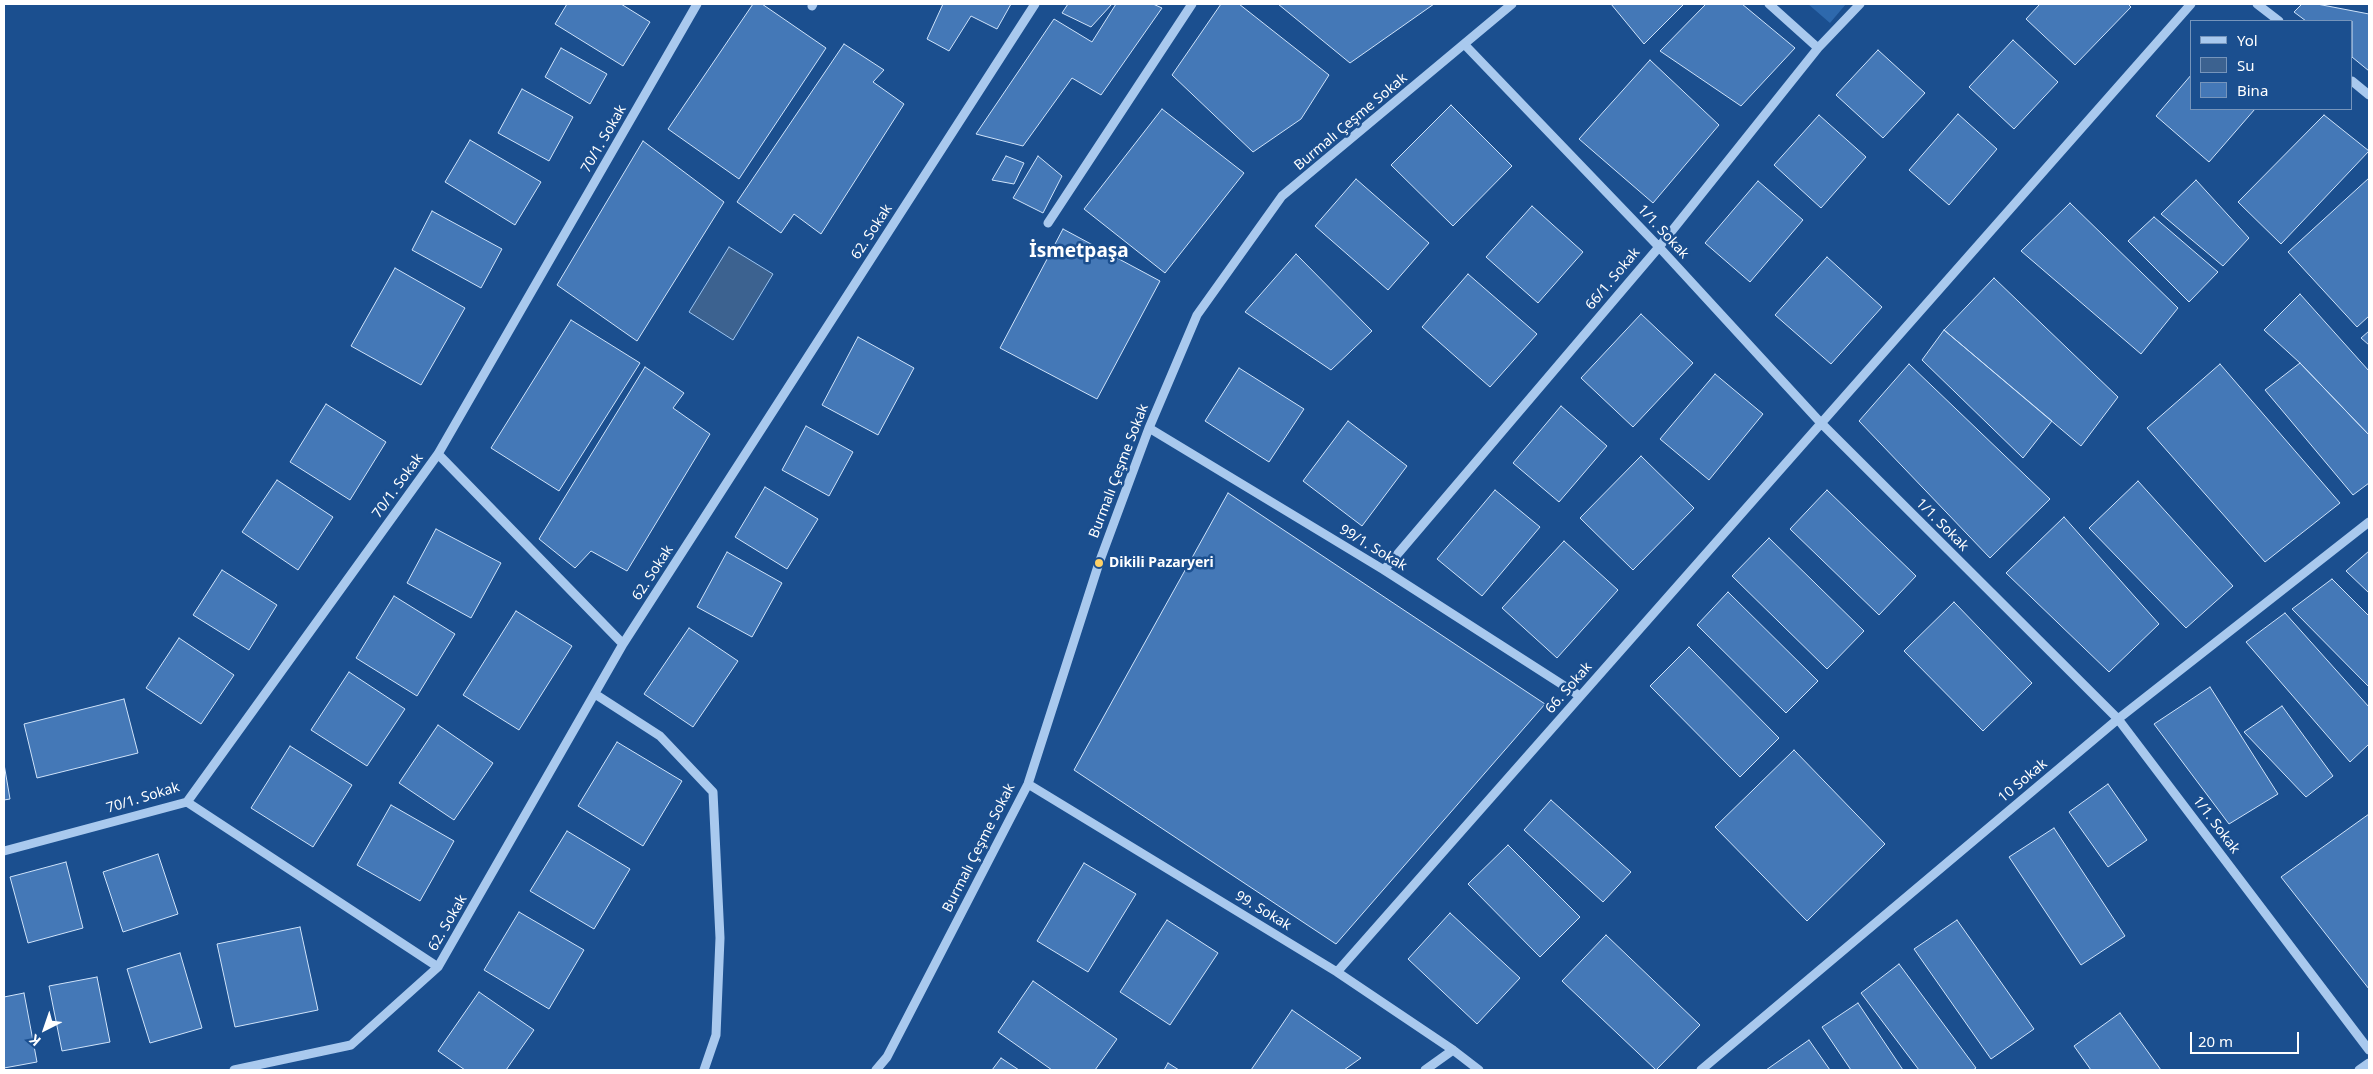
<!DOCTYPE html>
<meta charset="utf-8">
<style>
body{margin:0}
#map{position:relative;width:2373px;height:1074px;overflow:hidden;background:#1b4f8f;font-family:"Noto Sans",sans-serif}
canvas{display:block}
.frame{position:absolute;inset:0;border:5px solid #fff;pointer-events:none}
.legend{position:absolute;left:2190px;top:20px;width:162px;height:90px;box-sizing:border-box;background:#1b4f8f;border:1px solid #7695bc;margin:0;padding:6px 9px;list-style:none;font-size:15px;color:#fff}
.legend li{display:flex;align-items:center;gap:10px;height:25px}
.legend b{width:25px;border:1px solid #7695bc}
.north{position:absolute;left:20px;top:1004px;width:50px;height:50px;-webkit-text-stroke:4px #1b4f8f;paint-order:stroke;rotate:221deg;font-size:14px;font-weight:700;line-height:20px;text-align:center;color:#fff}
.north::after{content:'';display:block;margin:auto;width:18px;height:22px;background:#fff;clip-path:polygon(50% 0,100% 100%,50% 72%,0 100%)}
.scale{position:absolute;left:2190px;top:1032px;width:109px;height:22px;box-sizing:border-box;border:2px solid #fff;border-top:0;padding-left:6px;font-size:15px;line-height:18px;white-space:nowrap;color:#fff;-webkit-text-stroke:4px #1b4f8f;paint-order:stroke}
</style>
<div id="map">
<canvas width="2373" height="1074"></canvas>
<div class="frame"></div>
<ul class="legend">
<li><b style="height:6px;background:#a9c9ee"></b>Yol</li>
<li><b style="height:14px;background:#3c6290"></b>Su</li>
<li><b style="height:14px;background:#4478b7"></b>Bina</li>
</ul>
<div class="north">K</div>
<div class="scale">20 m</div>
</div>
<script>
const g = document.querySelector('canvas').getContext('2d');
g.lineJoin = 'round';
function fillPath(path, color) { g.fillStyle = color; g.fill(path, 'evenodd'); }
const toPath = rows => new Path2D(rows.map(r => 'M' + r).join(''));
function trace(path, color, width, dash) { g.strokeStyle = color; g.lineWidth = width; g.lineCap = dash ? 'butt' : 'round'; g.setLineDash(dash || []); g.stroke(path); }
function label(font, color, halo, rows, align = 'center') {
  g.font = font + ' "Noto Sans",sans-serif'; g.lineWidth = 5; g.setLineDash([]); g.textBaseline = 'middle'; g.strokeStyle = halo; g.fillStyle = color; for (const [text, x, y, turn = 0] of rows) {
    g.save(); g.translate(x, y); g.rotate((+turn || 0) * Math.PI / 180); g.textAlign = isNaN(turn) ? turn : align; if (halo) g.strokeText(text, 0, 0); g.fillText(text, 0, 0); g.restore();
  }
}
const green = toPath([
 [1808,4,1846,4,1830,23]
]);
const water = toPath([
 [729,247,773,274,733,340,689,312,729,247]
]);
const building = toPath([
 [567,4,621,4,650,22,623,66,555,24,567,4],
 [753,4,762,4,826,48,739,179,668,129,753,4],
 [943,4,1011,4,997,29,971,16,949,51,927,39,943,4],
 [1068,4,1112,4,1091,27,1062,13,1068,4],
 [1116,4,1153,4,1162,8,1101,95,1072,78,1023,146,976,134,1054,19,1092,42,1116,4],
 [1221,4,1239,4,1329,75,1301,119,1253,152,1172,75,1221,4],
 [1278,4,1434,4,1350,63,1278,4],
 [1611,4,1684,4,1644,44,1611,4],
 [1706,4,1742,4,1795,48,1741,106,1660,51,1706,4],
 [2040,4,2128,4,2131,7,2075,65,2026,19,2040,4],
 [2302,4,2317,4,2369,14,2369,71,2352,57,2352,21,2306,21,2294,12,2302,4],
 [2013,40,2058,82,2014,129,1969,87,2013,40],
 [844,44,884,70,873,82,904,104,821,234,794,214,781,233,737,202,844,44],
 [561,48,607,74,590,104,545,77,561,48],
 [1878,50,1925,93,1883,138,1836,95,1878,50],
 [1650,60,1719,125,1653,203,1579,139,1650,60],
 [2192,74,2192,109,2255,109,2209,162,2156,116,2192,74],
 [522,89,573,117,549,161,498,133,522,89],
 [1451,105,1512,166,1453,226,1391,165,1451,105],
 [1162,109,1244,173,1165,273,1084,209,1162,109],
 [1958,114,1997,149,1949,205,1909,170,1958,114],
 [1819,115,1866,157,1821,208,1774,165,1819,115],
 [2324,115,2369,151,2281,244,2238,202,2324,115],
 [470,140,541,182,515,225,445,182,470,140],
 [643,141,724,202,637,341,557,285,643,141],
 [1006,156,1024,163,1014,184,992,180,1006,156],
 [1038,156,1062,176,1043,213,1013,198,1038,156],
 [2369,178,2369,316,2357,327,2288,252,2369,178],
 [1356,179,1429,243,1388,290,1315,226,1356,179],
 [2196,180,2249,238,2223,266,2161,214,2196,180],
 [1758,181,1803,220,1750,282,1705,243,1758,181],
 [2070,203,2178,308,2141,354,2021,251,2070,203],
 [1532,206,1583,252,1538,303,1486,257,1532,206],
 [432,211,502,249,481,288,412,250,432,211],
 [2154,217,2218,272,2189,302,2128,241,2154,217],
 [1063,229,1160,281,1097,399,1000,348,1063,229],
 [1296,254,1372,331,1331,370,1245,312,1296,254],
 [1827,257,1882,307,1831,364,1775,315,1827,257],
 [395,268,465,308,421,385,351,346,395,268],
 [1468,274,1537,334,1490,387,1422,327,1468,274],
 [1994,278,2118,397,2081,446,1944,330,1994,278],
 [2300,294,2369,371,2369,435,2300,363,2264,330,2300,294],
 [1641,314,1693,363,1633,427,1581,378,1641,314],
 [571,320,640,363,559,491,491,448,571,320],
 [1944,330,2052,421,2023,458,1922,360,1944,330],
 [2369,331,2369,345,2361,338,2369,331],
 [858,337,914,368,878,435,822,405,858,337],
 [2300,363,2369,435,2369,483,2353,495,2265,390,2300,363],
 [1909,364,2050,499,1990,558,1859,421,1909,364],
 [2220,364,2340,503,2265,562,2147,428,2220,364],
 [645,367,684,393,673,408,710,434,627,571,591,551,575,568,539,539,645,367],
 [1239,368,1304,409,1269,462,1205,421,1239,368],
 [1715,374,1763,414,1709,480,1660,439,1715,374],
 [326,404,386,442,350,500,290,462,326,404],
 [1561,406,1607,446,1559,502,1513,463,1561,406],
 [1348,421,1407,466,1362,526,1303,481,1348,421],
 [806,426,853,452,829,496,782,470,806,426],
 [1641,456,1694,508,1633,570,1580,518,1641,456],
 [277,480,333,517,298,570,242,532,277,480],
 [2138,481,2233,586,2186,628,2089,528,2138,481],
 [765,487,818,519,787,569,735,537,765,487],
 [1495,490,1540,527,1482,596,1437,559,1495,490],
 [1827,490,1916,576,1879,615,1790,529,1827,490],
 [1228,493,1545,704,1336,944,1074,770,1228,493],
 [2064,517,2159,624,2109,672,2006,573,2064,517],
 [436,529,501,563,471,618,407,583,436,529],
 [1769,538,1864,631,1827,669,1732,576,1769,538],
 [1564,541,1618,590,1557,658,1502,608,1564,541],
 [2369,551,2369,593,2346,571,2369,551],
 [727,552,782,583,752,637,697,607,727,552],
 [222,570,277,605,249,650,193,615,222,570],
 [2332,579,2369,616,2369,687,2292,609,2332,579],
 [1728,592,1818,681,1786,713,1697,625,1728,592],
 [394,596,455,634,417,696,356,658,394,596],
 [1954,602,2032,683,1983,731,1904,651,1954,602],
 [516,611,572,646,519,730,463,695,516,611],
 [2285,613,2369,707,2369,744,2350,762,2246,642,2285,613],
 [689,628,738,661,693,727,644,694,689,628],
 [179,638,234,675,201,724,146,688,179,638],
 [1689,647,1779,738,1740,777,1650,686,1689,647],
 [349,672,405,709,367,766,311,730,349,672],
 [2210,687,2278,794,2229,824,2154,724,2210,687],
 [124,699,138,753,37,778,24,724,124,699],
 [2282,706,2333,776,2306,797,2244,732,2282,706],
 [438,725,493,763,454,820,399,783,438,725],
 [617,742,682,781,643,846,578,806,617,742],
 [290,746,352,785,313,847,251,808,290,746],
 [1794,750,1885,844,1807,921,1715,827,1794,750],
 [4,764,10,799,4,800,4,764],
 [2108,784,2147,840,2108,867,2069,812,2108,784],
 [1551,800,1631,872,1603,902,1524,830,1551,800],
 [391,805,454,841,420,901,357,865,391,805],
 [2369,814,2369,989,2281,877,2369,814],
 [2054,828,2125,936,2081,965,2009,857,2054,828],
 [567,831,630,869,594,929,530,891,567,831],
 [1508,845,1580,917,1540,957,1468,884,1508,845],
 [158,854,178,914,123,932,103,872,158,854],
 [66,862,83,928,28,943,10,877,66,862],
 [1084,863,1136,894,1088,972,1037,941,1084,863],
 [519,912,584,950,549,1009,484,970,519,912],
 [1450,913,1520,978,1477,1024,1408,959,1450,913],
 [1167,920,1218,953,1170,1025,1120,992,1167,920],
 [1957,920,2034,1029,1991,1059,1914,949,1957,920],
 [300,927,318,1010,235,1027,217,944,300,927],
 [1606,935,1700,1025,1656,1070,1562,981,1606,935],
 [180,953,202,1028,150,1043,127,969,180,953],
 [1899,964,1976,1068,1973,1070,1919,1070,1861,993,1899,964],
 [97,977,110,1042,62,1051,49,986,97,977],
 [1033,981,1117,1039,1095,1070,1052,1070,998,1032,1033,981],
 [479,992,534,1030,506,1070,465,1070,438,1051,479,992],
 [24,993,37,1062,4,1068,4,997,24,993],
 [1858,1003,1903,1070,1851,1070,1822,1027,1858,1003],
 [1292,1010,1361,1058,1344,1070,1251,1070,1292,1010],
 [2120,1013,2161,1070,2091,1070,2074,1046,2120,1013],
 [1809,1040,1830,1070,1766,1070,1809,1040],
 [1001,1058,1019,1070,992,1070,1001,1058],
 [1168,1063,1179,1070,1164,1070,1168,1063]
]);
const minor = toPath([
 [1769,4,1818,48],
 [2257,4,2279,21],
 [812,6,813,4],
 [1465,45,1659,247,1820,422,2118,719,2369,1050],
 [2352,81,2369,95],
 [1048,223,1192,4],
 [1149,428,1384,570,1580,696],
 [438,454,623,644],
 [1384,570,1659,247,1818,48,1860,4],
 [595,694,660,736,713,792,720,938,716,1035,704,1070],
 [1028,784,1337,972,1453,1050,1479,1070],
 [187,802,438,967],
 [4,851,187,802,438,454,697,4],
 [1337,972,2191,4],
 [234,1070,351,1045,438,967,623,644,1035,4],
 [876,1070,887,1057,1028,784,1099,563,1149,428,1197,315,1282,196,1512,4],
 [1425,1070,1453,1050],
 [1701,1070,2118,719,2369,522],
 [2359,1070,2369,1063]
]);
const markers = [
 [1099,563,5,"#ffd166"]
];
const streetNames = [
 ["Burmalı Çeşme Sokak",1351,122,-40],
 ["70/1. Sokak",604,139,-60],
 ["62. Sokak",872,232,-57],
 ["1/1. Sokak",1663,232,47],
 ["66/1. Sokak",1613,279,-50],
 ["Burmalı Çeşme Sokak",1119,471,-69],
 ["70/1. Sokak",398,486,-54],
 ["1/1. Sokak",1942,525,45],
 ["99/1. Sokak",1373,548,31],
 ["62. Sokak",653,573,-57],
 ["66. Sokak",1569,688,-49],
 ["10 Sokak",2023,781,-40],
 ["70/1. Sokak",143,798,-17],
 ["1/1. Sokak",2216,825,53],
 ["Burmalı Çeşme Sokak",979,848,-63],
 ["99. Sokak",1263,911,31],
 ["62. Sokak",448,923,-60]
];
const poiNames = [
 ["Dikili Pazaryeri",1109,563]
];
const districtNames = [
 ["İsmetpaşa",1079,252]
];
fillPath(green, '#2e69ad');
fillPath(water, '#3c6290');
trace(water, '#9cc4f0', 1);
fillPath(building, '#4478b7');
trace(building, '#cfe3fa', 1);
trace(minor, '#a9c9ee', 9);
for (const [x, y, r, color] of markers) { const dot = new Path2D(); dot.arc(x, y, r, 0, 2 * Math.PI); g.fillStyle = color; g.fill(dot); trace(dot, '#1b4f8f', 2); }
label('14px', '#fff', '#1b4f8f', streetNames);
label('bold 14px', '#fff', '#1b4f8f', poiNames, 'left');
label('bold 19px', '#fff', '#1b4f8f', districtNames);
</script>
